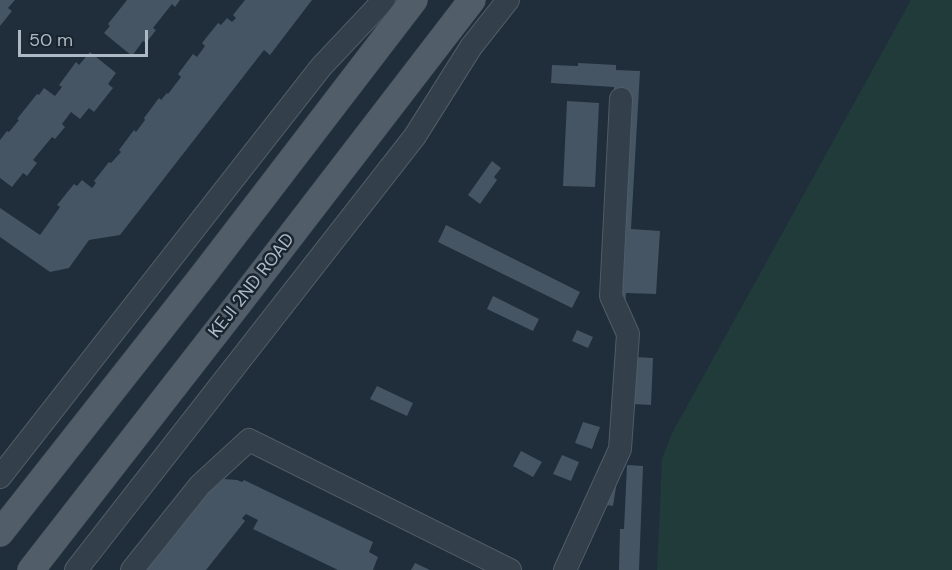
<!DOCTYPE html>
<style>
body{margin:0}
#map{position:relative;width:952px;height:570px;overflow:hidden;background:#1f2e3a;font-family:"DM Sans",sans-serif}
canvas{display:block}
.scale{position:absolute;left:18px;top:30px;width:130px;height:27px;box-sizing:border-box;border:3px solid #adbac6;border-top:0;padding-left:8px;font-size:18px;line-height:21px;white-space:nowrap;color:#adbac6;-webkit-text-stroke:4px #19242e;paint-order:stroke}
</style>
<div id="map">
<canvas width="952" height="570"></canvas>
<div class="scale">50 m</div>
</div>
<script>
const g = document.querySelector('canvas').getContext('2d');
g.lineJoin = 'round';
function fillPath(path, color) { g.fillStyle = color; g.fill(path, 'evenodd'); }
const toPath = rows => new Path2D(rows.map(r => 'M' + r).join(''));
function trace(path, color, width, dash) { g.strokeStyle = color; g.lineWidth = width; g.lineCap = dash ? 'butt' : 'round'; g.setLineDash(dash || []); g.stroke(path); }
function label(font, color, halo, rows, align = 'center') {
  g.font = font + ' "DM Sans",sans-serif'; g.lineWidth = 5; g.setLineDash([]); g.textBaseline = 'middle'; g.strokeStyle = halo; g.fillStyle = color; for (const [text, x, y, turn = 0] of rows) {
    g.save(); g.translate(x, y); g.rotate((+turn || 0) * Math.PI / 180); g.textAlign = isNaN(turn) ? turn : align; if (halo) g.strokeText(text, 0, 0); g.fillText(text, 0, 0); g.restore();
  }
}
const green = toPath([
 [911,0,952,0,952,570,657,570,662,459,672,433]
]);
const building = toPath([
 [0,0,15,0,8,8,12,11,0,26],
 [127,0,180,0,175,7,172,4,153,28,156,30,146,43,143,41,132,56,104,33,110,26,108,24],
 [245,0,312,0,270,55,264,50,120,235,89,240,69,268,50,272,0,237,0,208,40,235,60,207,57,205,74,184,77,186,82,180,92,188,96,183,94,181,109,162,111,163,121,152,119,150,134,130,136,132,145,120,144,118,159,98,161,100,167,93,168,94,181,77,178,74,193,54,197,57,205,46,202,43,218,23,221,25,227,18,232,22,236,18,233,15],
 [90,52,116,73,108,84,113,88,94,112,89,108,80,119,71,112,62,124,65,127,55,139,52,137,33,160,37,163,27,176,23,173,12,187,0,178,0,140,7,131,9,132,19,120,17,119,37,94,39,95,44,88,55,96,62,87,59,85,76,62,79,65],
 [578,63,616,65,616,70,640,71,631,229,660,231,656,294,626,293,625,304,601,289,614,87,551,83,552,65,578,66],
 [567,101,599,103,595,187,563,186],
 [492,161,501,168,494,177,497,180,480,204,468,195],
 [446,225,580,292,572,308,438,242],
 [493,296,539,319,533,331,487,309],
 [577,330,593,337,588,348,572,341],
 [635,357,653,358,651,405,633,404],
 [377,386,413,403,407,416,370,399],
 [583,422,600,427,592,449,575,443],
 [521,451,542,462,533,477,513,466],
 [562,455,579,462,571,481,553,474],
 [627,465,643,466,639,570,619,570,620,529,624,529],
 [224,479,237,480,242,482,244,480,373,542,369,552,378,557,373,570,338,570,253,529,258,520,246,514,242,518,245,521,206,570,144,570,212,485],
 [602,485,616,487,613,506,599,504],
 [415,563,430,570,411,570]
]);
const minor = toPath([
 [0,477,321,67,384,0],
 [76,570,415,136,471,47,508,0],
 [132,570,200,485,249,440,510,570],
 [565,570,620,449,628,334,611,296,621,99]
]);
const major = toPath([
 [0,533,204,274,414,0],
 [31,570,239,303,472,0]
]);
const streetNames = [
 ["KEJI 2ND ROAD",252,286,-52]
];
fillPath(green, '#213b3b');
fillPath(building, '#455563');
trace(minor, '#505d67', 24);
trace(major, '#3f4b56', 28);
trace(minor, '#333f4a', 22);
trace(major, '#515e6a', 27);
label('18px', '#adbac6', '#19242e', streetNames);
</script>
